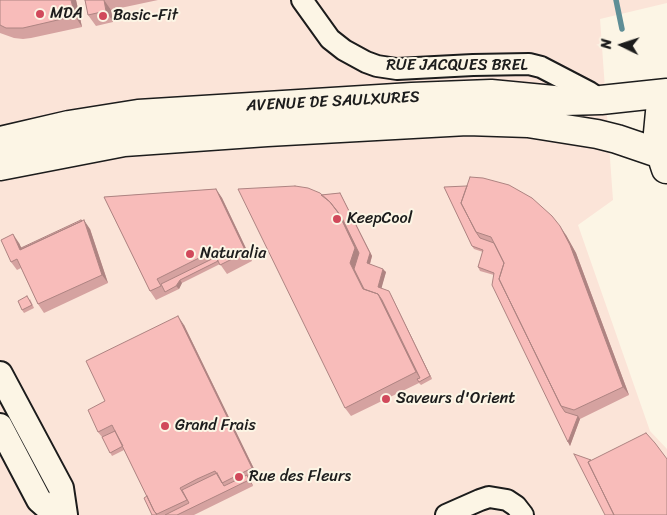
<!DOCTYPE html>
<style>
body{margin:0}
#map{position:relative;width:667px;height:515px;overflow:hidden;background:#fcf5e5;font-family:Sriracha,sans-serif}
canvas{display:block}
.north{position:absolute;left:597px;top:20px;width:50px;height:50px;-webkit-text-stroke:4px #fcf5e5;paint-order:stroke;rotate:274deg;font-size:14px;font-weight:700;line-height:20px;text-align:center;color:#1c1c1c}
.north::after{content:'';display:block;margin:auto;width:18px;height:22px;background:#1c1c1c;clip-path:polygon(50% 0,100% 100%,50% 72%,0 100%)}
</style>
<div id="map">
<canvas width="667" height="515"></canvas>
<div class="north">N</div>
</div>
<script>
const g = document.querySelector('canvas').getContext('2d');
g.lineJoin = 'round';
function fillPath(path, color) { g.fillStyle = color; g.fill(path, 'evenodd'); }
const toPath = rows => new Path2D(rows.map(r => 'M' + r).join(''));
function trace(path, color, width, dash) { g.strokeStyle = color; g.lineWidth = width; g.lineCap = dash ? 'butt' : 'round'; g.setLineDash(dash || []); g.stroke(path); }
function label(font, color, halo, rows, align = 'center') {
  g.font = font + ' Sriracha,sans-serif'; g.lineWidth = 4; g.setLineDash([]); g.textBaseline = 'middle'; g.strokeStyle = halo; g.fillStyle = color; for (const [text, x, y, turn = 0] of rows) {
    g.save(); g.translate(x, y); g.rotate((+turn || 0) * Math.PI / 180); g.textAlign = isNaN(turn) ? turn : align; if (halo) g.strokeText(text, 0, 0); g.fillText(text, 0, 0); g.restore();
  }
}
const built = toPath([
 [0,0,667,0,667,3,600,19,613,200,578,225,650,431,667,449,667,515,0,515]
]);
const stream = toPath([
 [616,0,622,29]
]);
const minor = toPath([
 [302,0,330,39,344,50,366,62,377,66,397,69,473,65,529,64,541,67,589,92,601,100],
 [446,515,480,500,489,497,507,500,516,506,523,515]
]);
const tertiary = toPath([
 [0,374,61,488,65,515],
 [0,426,39,500,56,515]
]);
const primary = toPath([
 [0,141,69,125,138,114,412,97,491,94,564,101,601,100,667,93],
 [0,166,124,142,267,132,467,121,528,123,597,134,617,139,661,154],
 [666,169,661,154,658,133,660,112,667,94]
]);
const wall = toPath([
 [0,0,76,0,82,27,31,38,23,39,14,38,0,33],
 [85,0,158,0,111,10,113,22,96,26,88,15],
 [444,187,566,235,576,253,629,395,580,419,570,446,568,442,494,275,480,271,478,267,483,252,474,249,472,246],
 [216,189,222,198,252,261,227,274,220,264,182,283,179,289,156,300,150,291,104,197],
 [340,193,372,256,370,264,386,272,381,288,391,295,432,379,421,385,419,383,351,416,345,408,321,195],
 [90,229,108,283,44,313,38,304,21,268,17,270,11,262,19,243,21,248],
 [30,299,34,308,24,313,22,310],
 [184,325,258,477,251,481,253,486,194,515,152,515,147,496,124,450,112,456,102,437,98,432,105,401]
]);
const shadedWall = toPath([
 [71,0,76,0,82,27,75,16],
 [104,0,111,10,113,22,106,11],
 [216,189,222,198,252,261,246,252],
 [340,193,372,256,369,267,367,263],
 [338,212,344,221,361,256,367,295,363,289,350,263],
 [84,220,90,229,108,283,102,275],
 [560,226,566,235,576,253,629,395,623,387],
 [13,234,19,243,25,255,20,250],
 [383,269,386,272,381,290,378,287],
 [180,280,182,283,179,289,176,286],
 [389,291,391,295,432,379,430,376],
 [378,294,384,303,422,381,416,372],
 [178,316,184,325,258,477,252,468],
 [578,416,580,419,570,446,568,442],
 [247,475,251,481,253,486,249,480]
]);
const building = toPath([
 [0,0,71,0,75,16,23,28,6,28,0,25,0,0],
 [85,0,104,0,106,11,88,15,85,0],
 [470,177,483,178,509,185,532,198,552,216,560,226,570,245,623,387,574,410,561,406,499,279,504,263,491,237,476,232,461,203,470,177],
 [295,186,308,188,320,193,330,202,338,212,355,248,350,263,363,289,378,294,416,372,345,408,238,189,295,186],
 [467,186,461,203,476,232,480,238,494,243,504,263,499,279,561,406,565,412,578,416,568,442,492,285,494,273,478,267,483,250,472,246,444,187,467,186],
 [216,189,246,252,220,265,213,251,157,279,161,286,150,291,104,197,216,189],
 [340,193,370,253,367,263,383,269,378,287,389,291,430,376,419,382,417,379,420,378,382,300,378,294,364,289,354,269,359,253,342,218,330,202,321,195,340,193],
 [81,220,82,221,21,249,21,248,81,220],
 [84,220,102,275,38,304,17,259,11,262,1,240,13,234,20,250,84,220],
 [216,257,218,261,180,280,176,286,165,292,161,284,216,257],
 [27,296,32,305,22,310,18,301,27,296],
 [178,316,252,468,222,483,215,471,197,479,180,488,187,500,157,514,154,511,112,425,98,432,88,410,105,401,86,361,178,316],
 [115,431,123,446,110,453,102,437,115,431],
 [646,433,655,443,667,459,667,515,614,515,588,462,646,433],
 [574,454,591,460,588,462,614,515,605,515,574,454],
 [217,473,224,486,247,475,249,480,177,515,165,515,189,503,182,490,217,473],
 [147,496,154,511,157,515,152,515,144,498,147,496]
]);
const markers = [
 [40,14,5,"#d1495b"],
 [103,16,5,"#d1495b"],
 [337,219,5,"#d1495b"],
 [190,254,5,"#d1495b"],
 [386,399,5,"#d1495b"],
 [165,426,5,"#d1495b"],
 [239,477,5,"#d1495b"]
];
const poiNames = [
 ["MDA",50,14],
 ["Basic-Fit",113,16],
 ["KeepCool",347,219],
 ["Naturalia",200,254],
 ["Saveurs d'Orient",396,399],
 ["Grand Frais",175,426],
 ["Rue des Fleurs",249,477]
];
const streetNames = [
 ["RUE JACQUES BREL",457,66],
 ["AVENUE DE SAULXURES",333,102,-3]
];
fillPath(built, '#fbe4d8');
trace(stream, '#5e8e96', 5.5);
trace(minor, '#1c1c1c', 24);
trace(tertiary, '#1c1c1c', 28);
trace(primary, '#1c1c1c', 31);
trace(minor, '#fcf5e5', 20);
trace(tertiary, '#fcf5e5', 24);
trace(primary, '#fcf5e5', 28);
fillPath(wall, '#d5a2a0');
fillPath(shadedWall, '#ae8482');
fillPath(building, '#f8bcba');
trace(building, '#ae8482', 1);
for (const [x, y, r, color] of markers) { const dot = new Path2D(); dot.arc(x, y, r, 0, 2 * Math.PI); g.fillStyle = color; g.fill(dot); trace(dot, '#fcf5e5', 2); }
label('16px', '#1c1c1c', '#fcf5e5', poiNames, 'left');
label('16px', '#1c1c1c', '#fcf5e5', streetNames);
</script>
